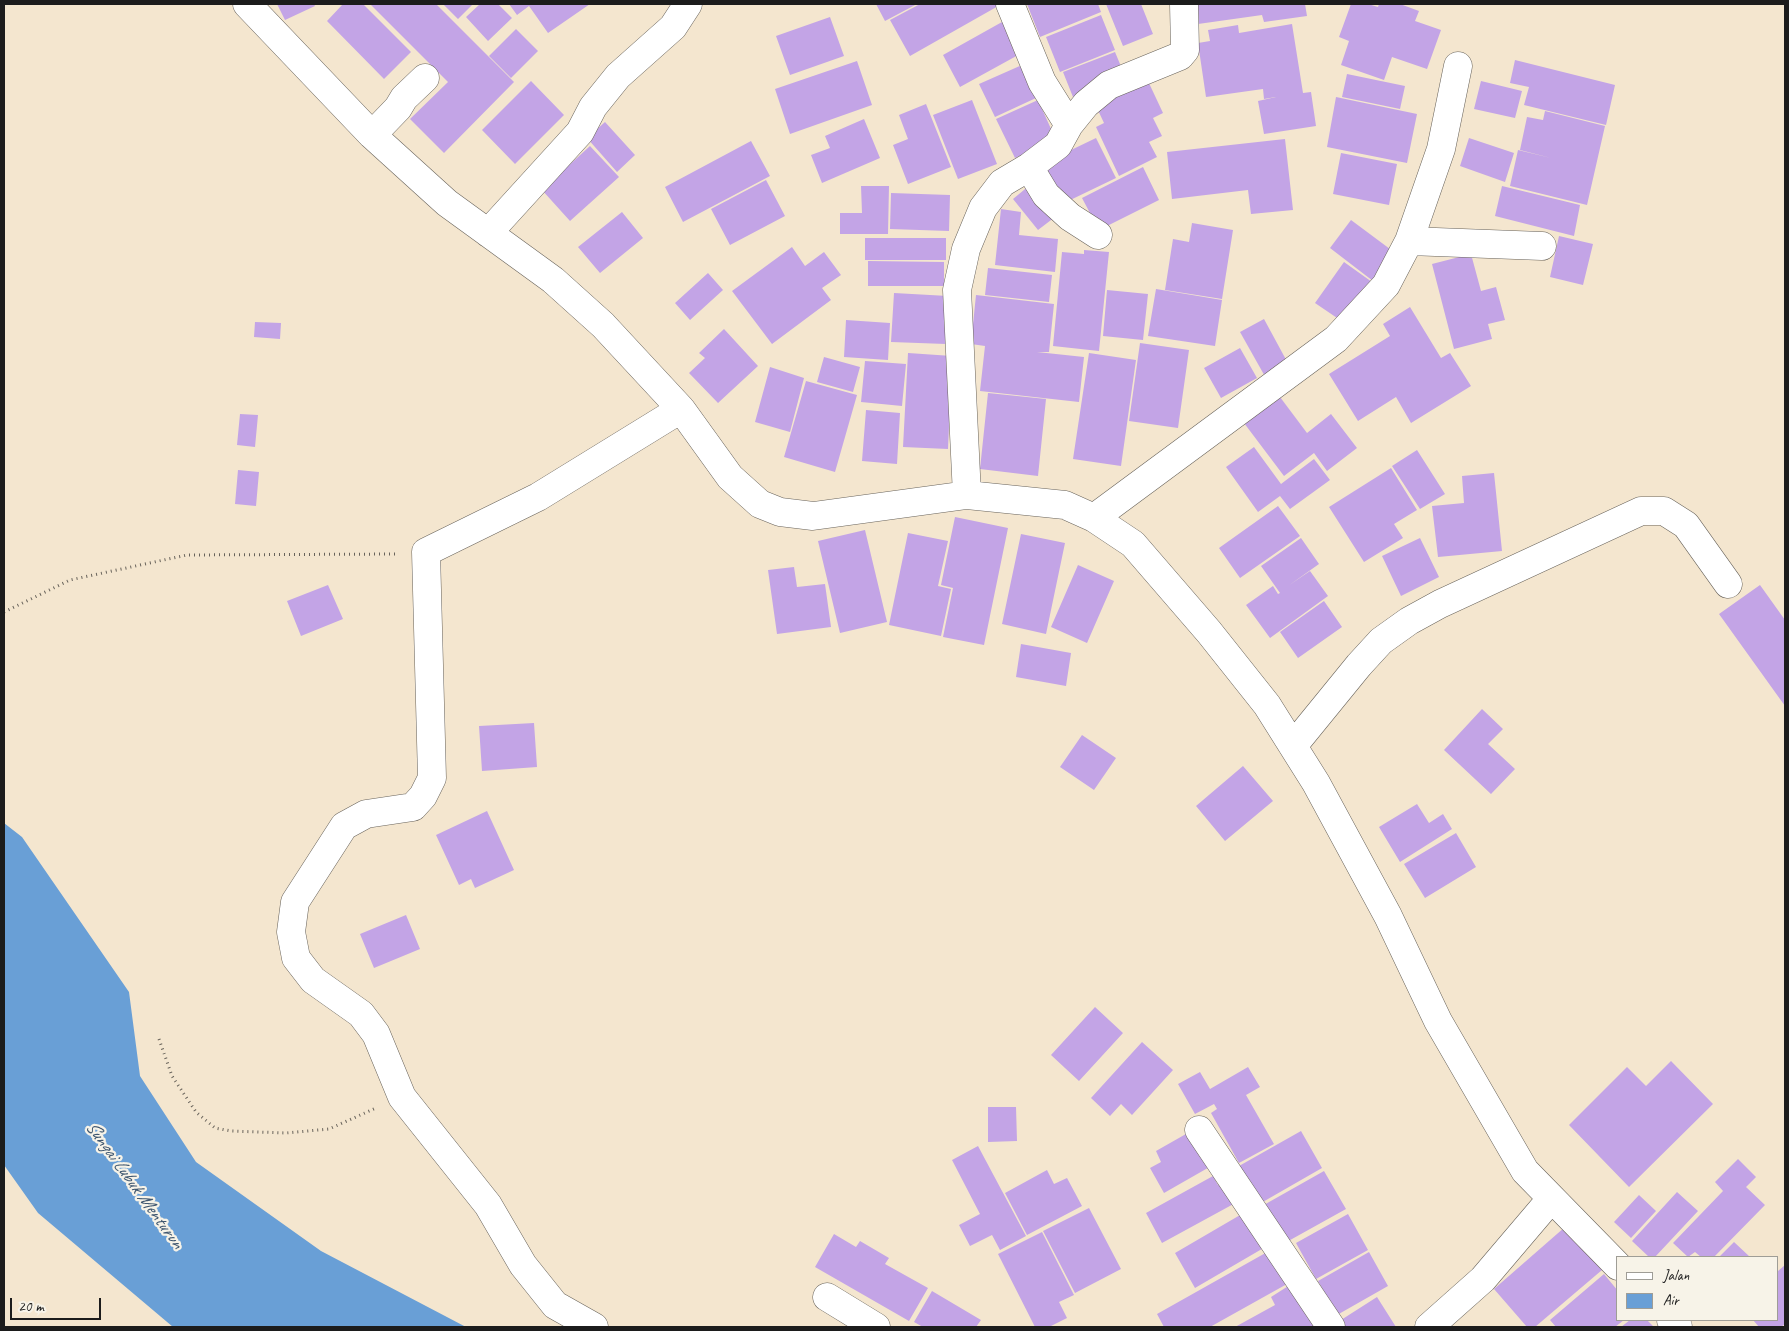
<!DOCTYPE html>
<style>
body{margin:0}
#map{position:relative;width:1789px;height:1331px;overflow:hidden;background:#f4e6cf;font-family:Caveat,sans-serif}
canvas{display:block}
.frame{position:absolute;inset:0;border:5px solid #1c1c1c;pointer-events:none}
.legend{position:absolute;left:1616px;top:1256px;width:162px;height:65px;box-sizing:border-box;background:#f7f3e8;border:1px solid #9f9d96;margin:0;padding:6px 9px;list-style:none;font-size:15px;color:#1c1c1c}
.legend li{display:flex;align-items:center;gap:10px;height:25px}
.legend b{width:25px;border:1px solid #9f9d96}
.scale{position:absolute;left:10px;top:1298px;width:91px;height:22px;box-sizing:border-box;border:2px solid #1c1c1c;border-top:0;padding-left:6px;font-size:15px;line-height:18px;white-space:nowrap;color:#1c1c1c;-webkit-text-stroke:4px #f7f3e8;paint-order:stroke}
</style>
<div id="map">
<canvas width="1789" height="1331"></canvas>
<div class="frame"></div>
<ul class="legend">
<li><b style="height:6px;background:#fff"></b>Jalan</li>
<li><b style="height:14px;background:#699fd6"></b>Air</li>
</ul>
<div class="scale">20 m</div>
</div>
<script>
const g = document.querySelector('canvas').getContext('2d');
g.lineJoin = 'round';
function fillPath(path, color) { g.fillStyle = color; g.fill(path, 'evenodd'); }
const toPath = rows => new Path2D(rows.map(r => 'M' + r).join(''));
function trace(path, color, width, dash) { g.strokeStyle = color; g.lineWidth = width; g.lineCap = dash ? 'butt' : 'round'; g.setLineDash(dash || []); g.stroke(path); }
function label(font, color, halo, rows, align = 'center') {
  g.font = font + ' Caveat,sans-serif'; g.lineWidth = 4.5; g.setLineDash([]); g.textBaseline = 'middle'; g.strokeStyle = halo; g.fillStyle = color; for (const [text, x, y, turn = 0] of rows) {
    g.save(); g.translate(x, y); g.rotate((+turn || 0) * Math.PI / 180); g.textAlign = isNaN(turn) ? turn : align; if (halo) g.strokeText(text, 0, 0); g.fillText(text, 0, 0); g.restore();
  }
}
const water = toPath([
 [4,823,22,837,129,992,140,1076,196,1162,321,1251,466,1327,173,1327,38,1213,4,1165]
]);
const building = toPath([
 [277,4,314,4,315,6,285,20],
 [343,4,363,4,411,52,384,79,327,21],
 [370,4,436,4,514,82,444,153,410,119,448,82],
 [443,4,473,4,458,19],
 [480,4,498,4,512,18,488,41,466,17],
 [509,4,590,4,548,33,529,6,517,15],
 [876,4,917,4,885,21],
 [920,4,999,4,1000,5,910,56,890,20],
 [1027,4,1098,4,1101,12,1040,37],
 [1106,4,1141,4,1153,34,1123,46],
 [1195,4,1305,4,1307,16,1264,22,1262,15,1198,24],
 [1351,4,1368,4,1378,7,1379,4,1400,4,1419,11,1415,21,1441,30,1427,69,1392,57,1384,80,1341,65,1349,41,1339,37],
 [1101,15,1115,50,1060,72,1046,37],
 [830,17,844,56,790,75,776,36],
 [1002,22,1020,54,960,87,943,55],
 [1292,24,1303,93,1311,92,1316,126,1264,134,1258,101,1276,97,1264,99,1263,89,1206,97,1198,43,1210,41,1208,30,1238,25,1239,33],
 [516,29,538,51,511,78,489,56],
 [1115,52,1125,76,1073,97,1063,72],
 [1515,60,1615,85,1606,125,1524,105,1529,87,1510,83],
 [857,61,872,105,790,134,775,89],
 [1022,65,1036,98,995,117,979,84],
 [1347,74,1405,86,1400,109,1342,97],
 [531,81,564,115,515,164,482,130],
 [1148,81,1163,113,1153,118,1162,136,1149,142,1157,157,1119,176,1096,127,1104,123,1096,106],
 [1481,81,1522,91,1515,118,1474,109],
 [1336,97,1417,114,1407,163,1327,147],
 [972,100,997,164,958,179,933,115],
 [1038,100,1056,140,1015,158,996,119],
 [926,104,951,167,908,184,893,145,908,139,899,115],
 [1545,111,1605,126,1587,205,1510,186,1518,150,1551,158,1520,150,1527,117,1543,120],
 [864,119,880,158,822,183,811,155,830,148,825,136],
 [605,122,635,155,617,172,587,138],
 [1096,138,1116,178,1062,204,1042,164],
 [1469,138,1514,153,1505,182,1460,166],
 [1285,139,1293,210,1251,214,1248,190,1172,199,1167,152],
 [751,141,770,176,683,222,665,187],
 [590,146,619,177,570,221,542,190],
 [1341,153,1397,164,1389,205,1333,194],
 [1143,167,1159,200,1099,230,1082,198],
 [766,180,785,216,730,245,711,209],
 [1030,185,1055,217,1038,230,1013,199],
 [861,186,889,186,888,234,840,234,840,213,862,213],
 [1502,186,1580,205,1574,236,1495,216],
 [891,193,950,195,949,231,890,229],
 [1001,209,1021,212,1019,235,1058,239,1055,272,995,265],
 [622,212,643,238,600,273,578,247],
 [1351,220,1394,252,1373,281,1330,248],
 [1192,223,1233,230,1222,299,1165,290,1173,239,1189,242],
 [1559,236,1593,244,1583,285,1550,277],
 [865,238,946,238,946,260,865,260],
 [792,247,805,266,824,252,841,275,822,288,831,300,772,344,732,291],
 [1084,250,1109,252,1099,351,1053,346,1062,252,1084,254],
 [1471,254,1481,291,1496,287,1505,320,1488,324,1492,339,1454,349,1432,264],
 [868,261,944,262,944,286,868,286],
 [1344,262,1372,282,1343,322,1315,303],
 [988,268,1052,275,1049,302,985,295],
 [708,273,723,290,690,320,675,303],
 [1156,289,1222,300,1215,346,1148,336],
 [1107,290,1148,294,1143,340,1103,336],
 [894,293,948,296,946,344,891,342],
 [976,295,1054,304,1049,352,1037,352,1084,357,1079,402,980,391,985,346,971,344],
 [1410,307,1441,358,1450,353,1471,386,1411,423,1396,397,1358,421,1329,374,1390,336,1383,324],
 [1264,319,1290,367,1267,380,1240,332],
 [846,320,890,323,888,360,844,357],
 [255,322,281,323,280,339,254,337],
 [724,329,758,366,718,403,689,373,705,358,699,353],
 [1140,343,1189,350,1178,428,1129,421],
 [1240,348,1257,378,1221,398,1204,368],
 [908,353,952,356,948,449,903,447],
 [1089,353,1136,360,1121,466,1073,459],
 [824,357,860,367,853,392,817,382],
 [865,361,906,364,902,406,861,402],
 [770,367,804,378,790,432,755,422],
 [806,381,857,395,835,472,784,457],
 [988,393,1046,399,1038,476,980,469],
 [1280,397,1307,433,1331,414,1357,448,1327,471,1314,453,1284,476,1244,423],
 [866,410,900,413,897,464,862,461],
 [240,414,258,415,255,447,237,445],
 [1254,447,1281,484,1314,459,1330,480,1290,509,1280,496,1258,512,1226,467],
 [1417,450,1445,494,1420,509,1392,466],
 [1391,468,1417,510,1394,524,1403,538,1364,562,1329,507],
 [238,470,259,472,256,506,235,504],
 [1494,473,1502,551,1438,557,1432,506,1464,503,1462,476],
 [1278,506,1300,536,1240,578,1219,548],
 [955,517,1008,528,984,645,943,637,953,588,941,585],
 [865,530,887,622,840,633,818,541],
 [908,533,948,541,938,586,951,589,941,636,889,625],
 [1021,534,1065,543,1046,634,1002,624],
 [1301,538,1319,564,1288,586,1310,571,1328,596,1270,638,1246,605,1273,586,1278,594,1280,593,1261,566],
 [1420,538,1439,577,1401,596,1382,556],
 [1078,565,1114,581,1087,643,1051,627],
 [794,567,797,587,825,584,831,627,777,634,768,570],
 [328,585,343,619,301,636,287,601],
 [1760,585,1785,620,1785,706,1719,614],
 [1324,601,1342,627,1298,658,1280,632],
 [1021,644,1071,653,1066,686,1016,677],
 [1482,709,1503,729,1488,744,1515,769,1491,794,1444,750],
 [534,723,537,767,482,771,479,726],
 [1082,735,1116,758,1094,790,1060,767],
 [1243,766,1273,801,1225,841,1196,806],
 [1417,804,1429,823,1443,814,1452,829,1400,862,1379,827],
 [487,811,514,870,475,888,471,879,459,885,436,835],
 [1456,833,1476,867,1425,898,1404,864],
 [406,915,420,949,374,968,360,934],
 [1095,1007,1123,1033,1079,1081,1051,1055],
 [1142,1042,1173,1070,1132,1115,1121,1104,1110,1116,1091,1098],
 [1671,1061,1713,1104,1629,1187,1569,1125,1627,1067,1646,1086],
 [1248,1067,1260,1087,1246,1095,1274,1144,1239,1163,1211,1113,1217,1109,1214,1104,1195,1114,1178,1084,1200,1072,1210,1089],
 [988,1107,1016,1107,1017,1141,988,1142],
 [1193,1130,1213,1165,1164,1193,1150,1168,1161,1162,1156,1151],
 [1301,1131,1322,1168,1261,1203,1239,1166],
 [978,1146,1026,1236,1000,1250,992,1235,970,1246,959,1225,980,1214,952,1160],
 [1738,1159,1756,1177,1746,1187,1765,1205,1714,1257,1701,1257,1695,1252,1688,1257,1673,1243,1723,1191,1715,1182],
 [1047,1170,1054,1184,1067,1178,1082,1206,1027,1235,1005,1193],
 [1324,1171,1346,1209,1283,1244,1262,1206],
 [1213,1176,1218,1185,1227,1180,1239,1201,1162,1243,1146,1213],
 [1677,1192,1698,1211,1655,1257,1649,1257,1632,1241],
 [1639,1195,1656,1211,1631,1238,1614,1222],
 [1089,1208,1121,1269,1075,1293,1043,1231],
 [1247,1211,1267,1246,1195,1288,1175,1253],
 [1348,1214,1368,1250,1316,1279,1296,1243],
 [1565,1227,1602,1270,1535,1327,1527,1327,1494,1289],
 [1042,1232,1074,1295,1059,1302,1067,1318,1049,1327,1035,1327,998,1254],
 [834,1234,856,1247,860,1241,889,1258,885,1264,928,1288,909,1321,815,1267],
 [1734,1242,1750,1257,1719,1257],
 [1269,1251,1287,1284,1210,1327,1164,1327,1157,1314],
 [1369,1252,1388,1286,1337,1315,1318,1281],
 [1785,1265,1785,1324,1781,1327,1759,1327,1753,1320,1778,1320,1778,1271],
 [1604,1274,1618,1291,1618,1320,1624,1320,1615,1327,1556,1327,1550,1320],
 [1293,1283,1318,1327,1235,1327,1275,1305,1271,1297],
 [932,1291,981,1320,976,1327,923,1327,914,1322],
 [1377,1297,1396,1327,1345,1327,1341,1320],
 [1630,1320,1647,1320,1654,1327,1621,1327]
]);
const path = toPath([
 [4,612,70,580,187,555,398,554],
 [159,1039,172,1076,196,1112,215,1128,231,1131,286,1133,329,1129,376,1108]
]);
const minor = toPath([
 [247,4,372,135,447,203,553,280,603,325,681,409,730,477,760,504,780,512,813,516,967,495,1065,505,1094,518,1133,544,1209,632,1267,705,1316,783,1388,916,1438,1021,1525,1171,1618,1266],
 [1069,125,1086,104,1109,85,1180,56,1185,50,1184,4],
 [372,135,398,108,404,98,425,78],
 [1029,167,1046,195,1070,217,1098,235],
 [488,233,580,132,593,107,618,76,673,27,688,4],
 [1409,241,1542,246],
 [967,495,957,290,966,249,983,208,1002,183,1029,167,1058,145,1069,125,1042,82,1010,4],
 [1094,518,1336,339,1386,285,1409,241,1441,149,1458,66],
 [1293,746,1359,665,1381,641,1409,621,1440,604,1641,511,1664,511,1686,525,1728,584],
 [1199,1130,1331,1327],
 [827,1297,876,1327],
 [1671,1320,1678,1327],
 [594,1327,555,1305,523,1265,488,1205,402,1097,376,1034,361,1014,313,980,296,958,291,932,295,902,344,826,366,814,413,807,423,796,432,778,426,552,538,497,681,409],
 [1429,1327,1483,1279,1551,1199]
]);
const waterNames = [
 ["Sungai Lubuk Menturun",134,1185,54]
];
fillPath(water, '#699fd6');
fillPath(building, '#c3a4e6');
trace(minor, '#68635b', 29);
trace(path, '#68635b', 3, [1, 4]);
trace(minor, '#fff', 28);
label('italic 19px', '#3f5770', '#f7f3e8', waterNames);
</script>
